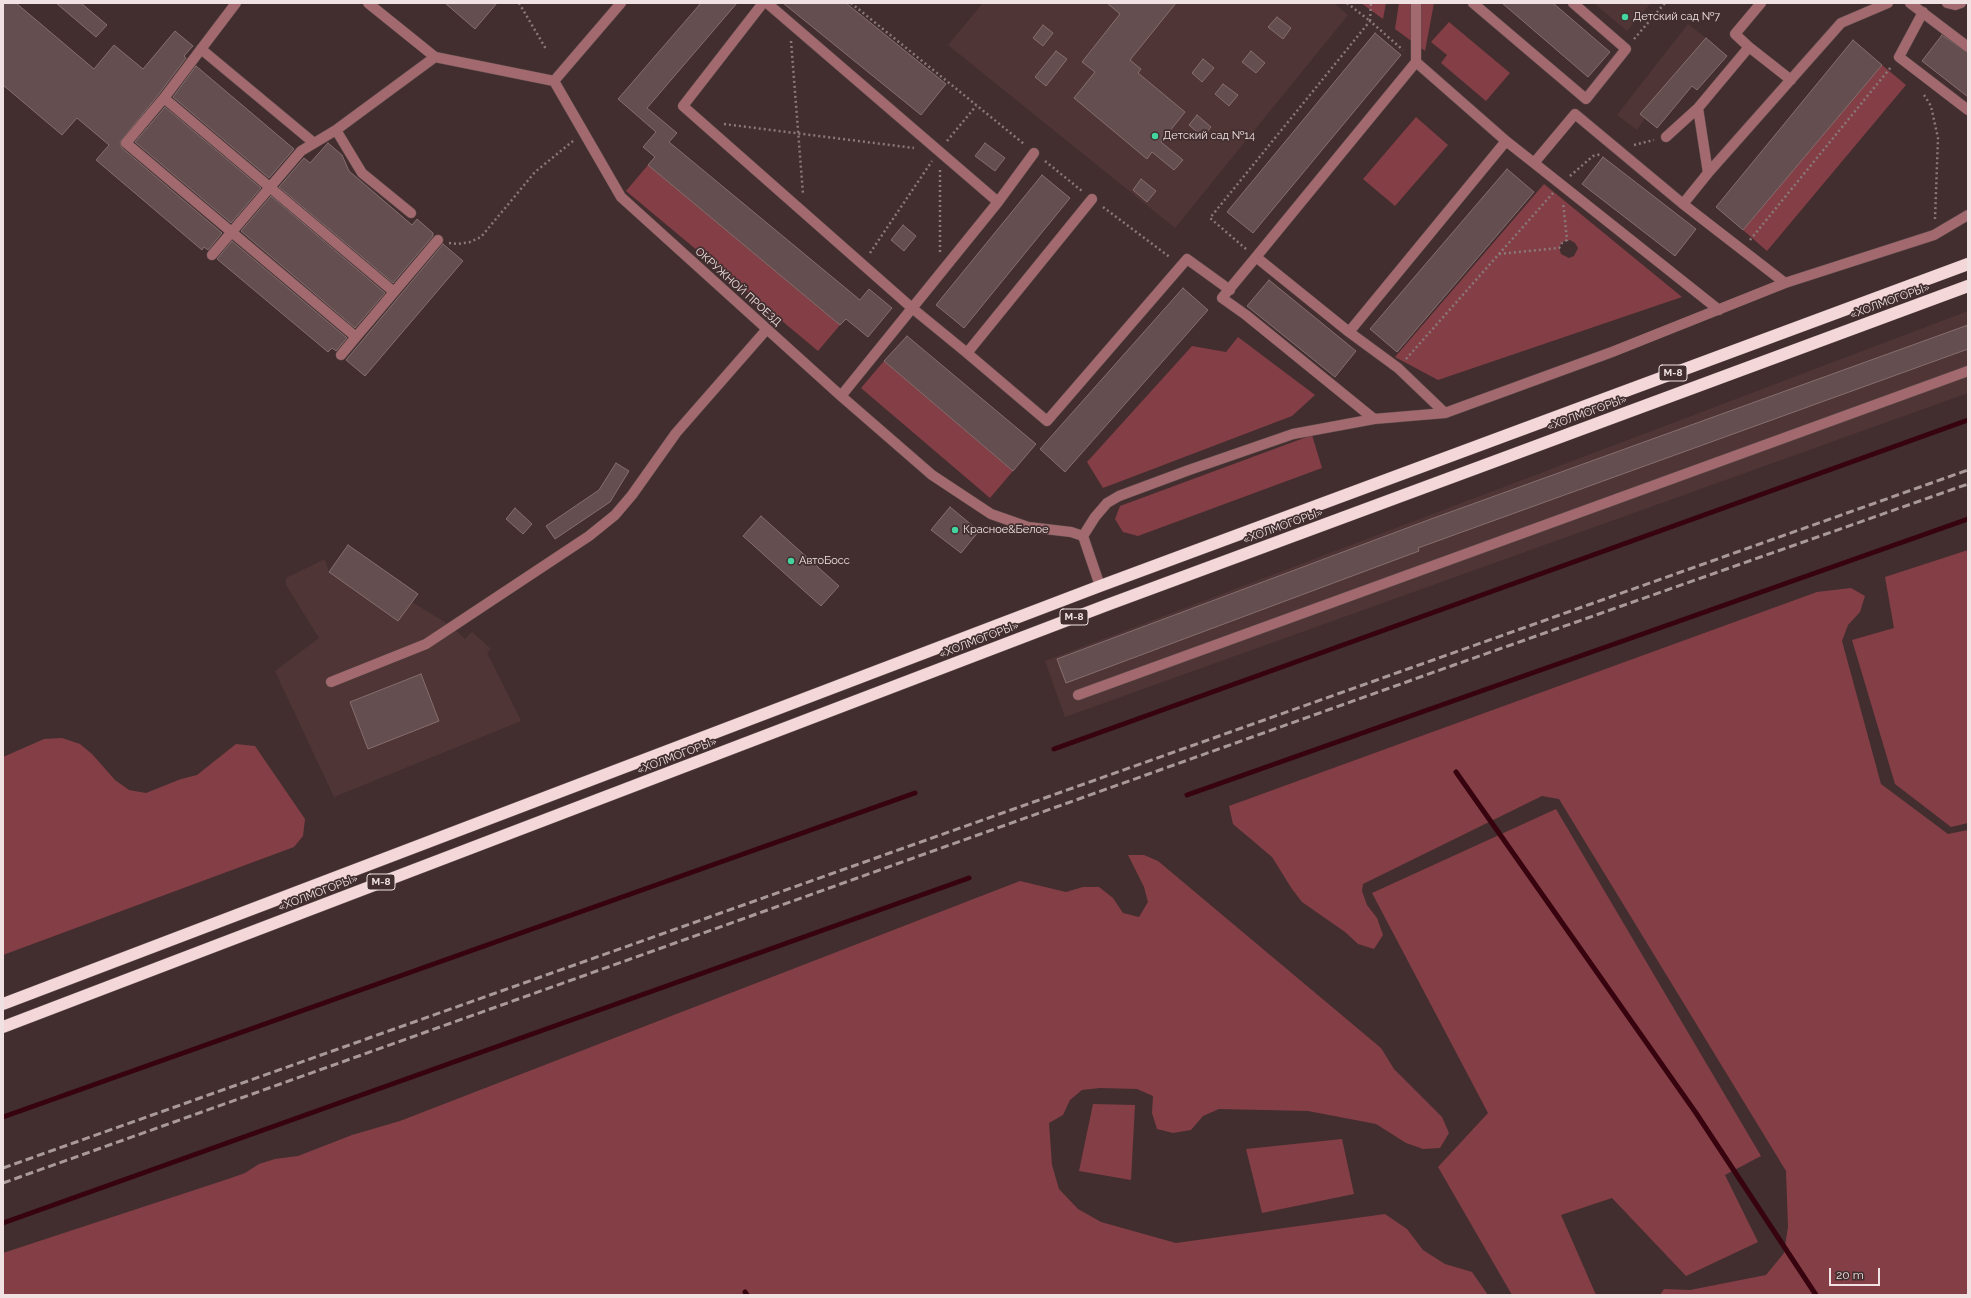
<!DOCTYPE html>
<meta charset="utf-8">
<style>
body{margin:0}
#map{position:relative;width:1971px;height:1298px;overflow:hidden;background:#422e2f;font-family:Raleway,sans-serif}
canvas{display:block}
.frame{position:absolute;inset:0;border:4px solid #f0e2e2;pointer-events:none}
.scale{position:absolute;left:1829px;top:1268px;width:51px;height:18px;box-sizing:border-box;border:2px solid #f0e2e2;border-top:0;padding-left:5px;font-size:12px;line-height:14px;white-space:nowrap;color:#f0e2e2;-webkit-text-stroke:3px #422e2f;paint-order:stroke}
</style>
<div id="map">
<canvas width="1971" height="1298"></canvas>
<div class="frame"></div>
<div class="scale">20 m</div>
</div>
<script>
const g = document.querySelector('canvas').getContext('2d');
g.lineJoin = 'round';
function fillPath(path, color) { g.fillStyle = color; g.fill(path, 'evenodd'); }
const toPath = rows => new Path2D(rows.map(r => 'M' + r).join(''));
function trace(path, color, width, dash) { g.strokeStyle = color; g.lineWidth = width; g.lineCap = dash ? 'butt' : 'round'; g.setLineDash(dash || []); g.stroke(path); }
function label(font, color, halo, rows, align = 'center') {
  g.font = font + ' Raleway,sans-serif'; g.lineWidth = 3.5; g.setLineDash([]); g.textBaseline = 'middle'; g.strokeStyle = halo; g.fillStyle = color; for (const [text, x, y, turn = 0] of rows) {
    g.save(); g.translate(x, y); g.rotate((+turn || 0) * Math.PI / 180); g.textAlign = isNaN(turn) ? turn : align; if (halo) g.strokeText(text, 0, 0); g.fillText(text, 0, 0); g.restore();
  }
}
const built = toPath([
 [983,3,1334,3,1348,15,1175,228,948,45],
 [1594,3,1651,3,1627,31],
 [1688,24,1706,38,1641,114,1645,118,1637,130,1617,115],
 [1968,311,1968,393,1065,717,1045,661],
 [348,545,418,594,412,602,451,626,465,639,472,632,491,649,487,653,521,721,334,797,275,671,319,638,286,585,286,578,325,559,329,572]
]);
const green = toPath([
 [1361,3,1386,3,1383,19],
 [1399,3,1434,3,1425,51,1395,29],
 [1449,22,1510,73,1486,101,1441,63,1447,55,1431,42],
 [1882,65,1906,85,1767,251,1743,230],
 [1416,117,1448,145,1395,206,1363,179],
 [648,165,840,325,818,351,626,191],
 [1544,184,1682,297,1438,380,1395,357],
 [1570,240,1575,243,1578,248,1574,256,1569,258,1561,254,1559,248,1562,242],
 [1238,337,1315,395,1292,416,1103,488,1087,462,1192,346,1226,352],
 [884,361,1013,471,990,498,861,388],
 [1312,435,1322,468,1138,536,1123,532,1115,519,1120,506],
 [1968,550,1968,823,1951,827,1895,784,1852,640,1894,628,1885,577],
 [1851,588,1865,596,1860,612,1848,625,1842,641,1881,784,1948,834,1968,830,1968,1295,1660,1295,1664,1289,1690,1290,1766,1275,1784,1253,1788,1227,1786,1171,1559,799,1542,796,1363,884,1362,891,1367,905,1377,918,1383,935,1374,949,1358,944,1345,932,1302,902,1292,889,1272,857,1233,824,1229,806,1817,592],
 [62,738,80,744,92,754,115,780,129,790,146,793,181,779,197,775,236,744,255,746,305,819,303,836,294,847,3,955,3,757,44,739],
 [1556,809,1761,1156,1725,1175,1758,1242,1686,1276,1612,1198,1561,1215,1596,1295,1512,1295,1438,1167,1488,1113,1372,893],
 [1128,855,1144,855,1158,861,1381,1048,1394,1069,1442,1117,1449,1133,1440,1148,1423,1149,1406,1143,1376,1124,1308,1111,1219,1109,1203,1116,1191,1130,1173,1133,1157,1129,1152,1113,1153,1096,1137,1089,1100,1088,1082,1090,1070,1100,1063,1115,1049,1123,1052,1165,1059,1189,1078,1209,1101,1222,1176,1243,1385,1214,1407,1229,1423,1250,1445,1264,1472,1272,1488,1295,3,1295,3,1253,228,1179,245,1173,259,1164,275,1159,298,1156,352,1135,400,1121,1020,881,1066,892,1083,887,1099,887,1113,898,1123,913,1139,917,1148,902,1144,887],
 [1093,1104,1135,1105,1131,1180,1079,1171],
 [1342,1139,1354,1194,1262,1213,1246,1149]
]);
const stream = toPath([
 [1054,749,1968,420],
 [1456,772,1696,1113,1816,1295],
 [1187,795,1968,519],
 [3,1117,915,793],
 [3,1223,969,878],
 [745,1292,747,1295]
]);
const building = toPath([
 [3,3,16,3,94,69,114,45,143,69,175,31,193,46,184,56,186,58,159,94,120,142,122,148,222,233,208,250,204,247,202,250,96,160,109,145,77,118,62,135,3,85,3,3],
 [56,3,81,3,107,25,96,37,56,3],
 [445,3,497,3,475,29,445,3],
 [701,3,737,3,647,108,677,133,669,142,860,300,869,289,892,308,868,337,846,319,840,325,648,165,655,157,643,147,656,132,618,99,701,3],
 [783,3,846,3,946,84,921,115,783,3],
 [1107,3,1176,3,1130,60,1141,69,1138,73,1185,112,1161,142,1183,160,1174,170,1152,152,1147,159,1074,98,1095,72,1082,62,1120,14,1107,3],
 [1502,3,1553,3,1610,52,1588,77,1502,3],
 [1277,17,1291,28,1283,39,1268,27,1277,17],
 [1043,25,1053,33,1043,46,1033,38,1043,25],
 [1375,33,1401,55,1253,233,1227,212,1375,33],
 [1942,35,1968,53,1968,97,1922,61,1942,35],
 [1706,38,1727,56,1697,90,1692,86,1657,128,1640,114,1706,38],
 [1853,40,1882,65,1743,230,1716,207,1853,40],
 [1056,51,1067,59,1046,86,1035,77,1056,51],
 [1251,51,1265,63,1256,73,1242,62,1251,51],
 [1203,59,1214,68,1202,82,1192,73,1203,59],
 [196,66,294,149,269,178,173,97,196,66],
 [1223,84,1238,95,1229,106,1215,94,1223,84],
 [165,107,261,188,231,223,135,142,165,107],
 [1197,115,1211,127,1203,137,1189,125,1197,115],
 [328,143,342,155,349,171,412,225,417,219,433,233,433,236,393,283,279,187,304,158,310,163,328,143],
 [985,143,1005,158,995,171,975,156,985,143],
 [1603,157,1696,229,1675,256,1582,184,1603,157],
 [1507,169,1534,192,1397,352,1370,329,1507,169],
 [1042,175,1070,198,964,328,936,305,1042,175],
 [1141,179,1156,191,1147,202,1133,190,1141,179],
 [271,196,385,293,355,328,241,231,271,196],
 [903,225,916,236,904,251,891,240,903,225],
 [232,241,347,338,336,351,332,348,328,352,217,259,232,241],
 [443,244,463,261,365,376,346,360,443,244],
 [1269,280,1356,351,1335,377,1247,306,1269,280],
 [1183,288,1208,310,1065,472,1040,449,1183,288],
 [1968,325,1968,349,1418,548,1419,551,1066,683,1057,659,1431,519,1968,325],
 [907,336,1036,444,1013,471,884,361,907,336],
 [616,463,629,471,610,502,555,539,546,526,599,490,616,463],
 [950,507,979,531,961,553,931,530,950,507],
 [515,508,532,524,523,534,506,519,515,508],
 [761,516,839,586,821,606,743,536,761,516],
 [348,545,418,594,398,621,329,572,348,545],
 [421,674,439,721,368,749,350,702,421,674]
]);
const path = toPath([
 [519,3,546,49],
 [851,3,1024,144],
 [1347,3,1370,21],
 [1370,21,1371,3],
 [1634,39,1665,3],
 [791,41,803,194],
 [1924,95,1931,106,1938,138,1935,219],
 [724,124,914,148],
 [947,141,976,106],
 [1634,145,1654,140],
 [1045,161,1082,191],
 [1570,176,1593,156,1602,154],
 [1103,207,1171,258],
 [1750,240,1891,67],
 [449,243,458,244,470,242,481,237,535,172,573,141],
 [1246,249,1210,218,1370,21,1403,50],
 [940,252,940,169],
 [870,253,932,161],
 [1499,254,1559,248,1562,243,1567,240,1563,202],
 [1406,359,1553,193]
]);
const minor = toPath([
 [368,3,435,57,554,81,621,197,841,396,932,475,991,514,1028,527,1071,532,1083,536,1100,586],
 [763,3,683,106,912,308,967,353,1092,199],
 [767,3,998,202],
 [1473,3,1586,99,1626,49,1573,3],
 [1910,3,1968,47],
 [1947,3,1955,5,1961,3],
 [1923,12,1899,57,1968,110],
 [1749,47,1791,80],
 [201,49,314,143],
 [1416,62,1506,141],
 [554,81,621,3],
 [164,98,236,3],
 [336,130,362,173,411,213],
 [1666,137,1698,108,1749,47,1735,34,1761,3],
 [1708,173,1841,23,1888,3],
 [1683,204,1708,173,1698,108],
 [212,255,301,151,336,130,435,57],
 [1256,257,1416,62,1416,3],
 [394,292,164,98,126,143,356,337,438,240],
 [1719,310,1534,163,1575,114,1683,204,1785,283],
 [1349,332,1256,257,1222,298,1246,315,1374,419],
 [967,353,1047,421,1187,259,1230,290],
 [341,355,356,337],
 [841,396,998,202,1034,153],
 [1445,413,1398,368,1349,332,1506,141,1534,163],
 [1083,536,1095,517,1107,503,1119,496,1189,470,1293,434,1374,419,1445,413,1612,352,1785,283,1934,235,1968,215],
 [331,682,426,644,589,536,615,515,632,495,676,433,767,329],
 [1078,695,1968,371]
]);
const highway = toPath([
 [3,1004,1100,586,1968,264],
 [3,1027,1107,605,1968,286]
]);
const rail = toPath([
 [3,1168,1968,470],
 [3,1183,1454,665,1968,484]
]);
const markers = [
 [1625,17,4,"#43d4a0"],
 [1155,136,4,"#43d4a0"],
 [955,530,4,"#43d4a0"],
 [791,561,4,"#43d4a0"]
];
const shields = [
 [1673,373,28],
 [1074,617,28],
 [381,882,28]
];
const shieldNames = [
 ["М-8",1673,373],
 ["М-8",1074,617],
 ["М-8",381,882]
];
const poiNames = [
 ["Детский сад №7",1633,17],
 ["Детский сад №14",1163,136],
 ["Красное&Белое",963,530],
 ["АвтоБосс",799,561]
];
const streetNames = [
 ["ОКРУЖНОЙ ПРОЕЗД",738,287,42],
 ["«ХОЛМОГОРЫ»",1890,301,-20],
 ["«ХОЛМОГОРЫ»",1587,413,-20],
 ["«ХОЛМОГОРЫ»",1283,526,-20],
 ["«ХОЛМОГОРЫ»",979,640,-21],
 ["«ХОЛМОГОРЫ»",677,756,-21],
 ["«ХОЛМОГОРЫ»",318,893,-21]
];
fillPath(built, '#503536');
fillPath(green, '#843e46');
trace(stream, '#37030e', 5);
fillPath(building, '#644e4f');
trace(building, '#866e6f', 1);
trace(minor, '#5e4b4c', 11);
trace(highway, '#5e4b4c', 13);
trace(path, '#8a7979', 2.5, [2, 3]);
trace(minor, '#a26a6e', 10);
trace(highway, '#f4d7d8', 12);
trace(rail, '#a99999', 3, [8, 4]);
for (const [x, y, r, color] of markers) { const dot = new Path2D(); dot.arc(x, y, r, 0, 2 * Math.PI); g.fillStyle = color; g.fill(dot); trace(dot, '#422e2f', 1.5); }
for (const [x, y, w] of shields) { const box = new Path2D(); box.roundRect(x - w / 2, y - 8, w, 16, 3); g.fillStyle = '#422e2f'; g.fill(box); trace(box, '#f0e2e2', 1); }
label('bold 10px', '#f0e2e2', null, shieldNames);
label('11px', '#f0e2e2', '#422e2f', poiNames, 'left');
label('11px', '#f0e2e2', '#422e2f', streetNames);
</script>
